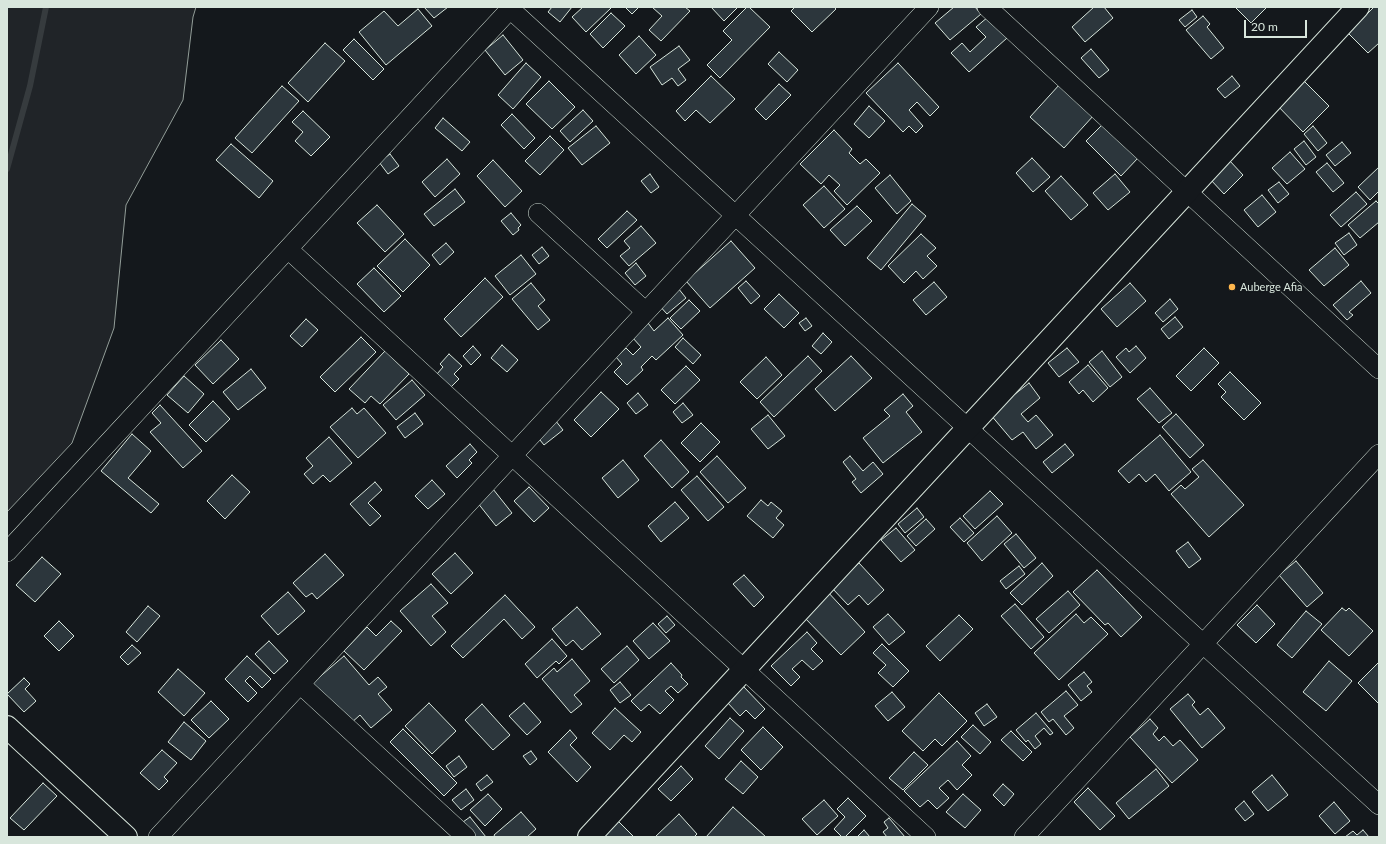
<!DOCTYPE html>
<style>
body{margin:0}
#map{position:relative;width:1386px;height:844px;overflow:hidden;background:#14181c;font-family:Lato,sans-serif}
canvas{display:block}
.frame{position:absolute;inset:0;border:8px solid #d8e6dc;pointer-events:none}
.scale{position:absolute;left:1244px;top:20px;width:63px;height:18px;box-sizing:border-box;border:2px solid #d8e6dc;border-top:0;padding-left:5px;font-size:12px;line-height:14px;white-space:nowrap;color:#d8e6dc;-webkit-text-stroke:3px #14181c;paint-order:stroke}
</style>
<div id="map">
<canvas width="1386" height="844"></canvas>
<div class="frame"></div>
<div class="scale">20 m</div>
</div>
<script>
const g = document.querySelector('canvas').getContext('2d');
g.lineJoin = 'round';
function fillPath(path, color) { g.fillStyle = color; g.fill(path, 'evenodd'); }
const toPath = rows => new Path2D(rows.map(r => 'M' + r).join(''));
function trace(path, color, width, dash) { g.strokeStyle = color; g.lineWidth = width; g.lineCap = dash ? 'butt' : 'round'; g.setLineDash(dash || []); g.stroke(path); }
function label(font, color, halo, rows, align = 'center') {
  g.font = font + ' Lato,sans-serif'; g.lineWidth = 3; g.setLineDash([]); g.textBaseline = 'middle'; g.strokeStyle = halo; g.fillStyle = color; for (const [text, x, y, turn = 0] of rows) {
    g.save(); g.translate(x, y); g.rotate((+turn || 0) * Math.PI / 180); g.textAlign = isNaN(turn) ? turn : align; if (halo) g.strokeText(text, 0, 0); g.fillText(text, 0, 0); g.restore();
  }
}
const green = toPath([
 [7,7,196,7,193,17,183,100,126,205,114,328,72,443,7,512,7,7]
]);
const stream = toPath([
 [7,169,30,86,46,7]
]);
const building = toPath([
 [424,7,448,7,434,18,424,7],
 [552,7,572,7,560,22,548,12,552,7],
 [583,7,610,7,611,8,586,32,572,17,583,7],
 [625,7,639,7,632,14,625,7],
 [652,7,685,7,690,11,661,41,649,30,662,16,652,7],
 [711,7,738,7,724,21,711,7],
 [747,7,749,7,770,27,720,78,707,65,732,40,723,31,747,7],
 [795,7,834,7,836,9,812,32,791,11,795,7],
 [954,7,975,7,981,14,950,40,935,23,954,7],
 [1094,7,1104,7,1113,18,1085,42,1072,27,1094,7],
 [1235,7,1267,7,1251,23,1235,7],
 [1374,7,1379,7,1379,43,1368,53,1348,33,1374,7],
 [418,9,432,26,386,65,359,32,384,11,398,26,418,9],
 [1192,10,1197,17,1185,27,1179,20,1192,10],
 [611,13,625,26,603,48,590,34,611,13],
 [1203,16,1210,24,1207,27,1224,48,1211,59,1186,30,1203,16],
 [988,17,1007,38,969,72,951,53,962,43,970,52,986,37,976,27,988,17],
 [503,35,523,60,505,75,485,50,503,35],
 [639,36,656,55,636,74,619,55,639,36],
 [354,39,384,69,373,80,343,50,354,39],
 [325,43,345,61,308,102,288,83,325,43],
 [679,46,690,60,678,69,686,80,678,86,672,78,662,85,650,67,679,46],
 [1091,49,1109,70,1099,78,1081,58,1091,49],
 [779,52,798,70,787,82,768,64,779,52],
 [526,63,541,77,513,109,498,95,526,63],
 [898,63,939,107,930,116,917,102,909,110,923,126,916,133,909,126,903,132,866,93,898,63],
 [711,76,735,99,710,123,696,110,685,121,676,111,711,76],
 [1232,76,1240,86,1225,98,1217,89,1232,76],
 [1300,77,1329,106,1303,132,1274,102,1300,77],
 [549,81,575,107,552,129,526,104,549,81],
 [779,84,791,95,766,120,755,109,779,84],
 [1060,84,1094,115,1064,148,1030,117,1060,84],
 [282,86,299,101,252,153,235,138,282,86],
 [869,106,885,121,869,138,854,124,869,106],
 [583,110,593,121,570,142,560,131,583,110],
 [303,111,330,137,311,156,295,141,303,132,292,122,303,111],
 [512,114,535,138,524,149,501,125,512,114],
 [443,118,470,142,462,151,435,128,443,118],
 [1103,124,1138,158,1121,176,1086,141,1103,124],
 [596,126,610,143,582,165,568,148,596,126],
 [1313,126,1327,143,1318,151,1304,134,1313,126],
 [834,130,852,149,849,153,860,164,866,159,880,173,847,205,834,191,840,185,829,175,821,184,800,164,834,130],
 [550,136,564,150,540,175,525,161,550,136],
 [1304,141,1316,157,1306,165,1294,149,1304,141],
 [1342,142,1351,153,1335,166,1326,155,1342,142],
 [231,144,273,181,259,198,216,160,231,144],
 [1290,152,1305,169,1287,184,1272,168,1290,152],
 [390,154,399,166,388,174,379,162,390,154],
 [1032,158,1050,177,1033,192,1016,173,1032,158],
 [447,159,460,174,435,197,422,182,447,159],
 [493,160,522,191,505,207,477,176,493,160],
 [1229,160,1243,175,1224,194,1210,179,1229,160],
 [1327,163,1344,183,1333,192,1316,172,1327,163],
 [1379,167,1379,191,1370,200,1358,187,1379,167],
 [650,174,659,187,651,193,641,181,650,174],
 [1115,174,1130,192,1108,210,1093,193,1115,174],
 [890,175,911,201,897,214,875,188,890,175],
 [1061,176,1088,205,1071,220,1045,191,1061,176],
 [1279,182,1289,194,1278,203,1268,190,1279,182],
 [824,186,845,209,824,228,803,205,824,186],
 [455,189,465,202,434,226,424,214,455,189],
 [1356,192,1367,204,1341,227,1330,215,1356,192],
 [1262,195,1276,212,1258,227,1244,210,1262,195],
 [1376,201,1379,204,1379,222,1360,238,1348,225,1376,201],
 [912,204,926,216,881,270,867,258,912,204],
 [377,205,404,234,385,252,357,223,377,205],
 [857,206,872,221,845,246,830,230,857,206],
 [627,211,637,220,607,248,598,239,627,211],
 [511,213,521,225,518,228,519,230,513,235,501,221,511,213],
 [641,226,656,243,629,266,620,256,630,248,624,241,641,226],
 [1349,233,1357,245,1344,255,1335,243,1349,233],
 [921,234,936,248,927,256,937,266,923,279,916,271,904,283,888,266,921,234],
 [405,239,430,265,403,292,377,266,405,239],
 [731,241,755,268,710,308,686,281,731,241],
 [446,243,454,252,440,265,432,255,446,243],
 [542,247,549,256,539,264,532,255,542,247],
 [1335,248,1349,265,1324,286,1309,270,1335,248],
 [521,255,536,274,510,295,495,276,521,255],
 [636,263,646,276,635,285,625,273,636,263],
 [374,268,401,296,384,312,357,284,374,268],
 [485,278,503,297,461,337,444,319,485,278],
 [746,281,760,296,751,304,738,288,746,281],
 [1361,281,1371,293,1349,312,1353,315,1347,320,1333,305,1361,281],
 [934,282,947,297,926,315,913,300,934,282],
 [531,283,545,300,538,306,550,320,538,330,512,299,531,283],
 [1130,283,1146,301,1117,327,1101,309,1130,283],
 [678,288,686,298,667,314,658,304,678,288],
 [779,294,799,313,784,328,764,309,779,294],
 [1170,299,1178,309,1163,322,1155,313,1170,299],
 [689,300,700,311,681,329,670,318,689,300],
 [1175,317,1183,327,1169,339,1161,329,1175,317],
 [668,318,683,335,656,360,652,356,641,367,643,370,627,385,614,372,622,364,616,357,626,348,633,355,641,347,632,337,648,323,654,331,668,318],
 [806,318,812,326,805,331,799,323,806,318],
 [306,319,318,330,302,347,290,336,306,319],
 [823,333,832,342,821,354,812,346,823,333],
 [361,337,376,352,335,392,320,377,361,337],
 [683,338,701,355,693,364,675,347,683,338],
 [221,340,239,359,213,384,195,365,221,340],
 [502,345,518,360,507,372,491,358,502,345],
 [473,346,481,355,471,365,463,356,473,346],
 [1136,346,1146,358,1130,373,1116,357,1126,348,1129,352,1136,346],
 [1067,348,1079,362,1059,377,1048,363,1067,348],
 [1204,348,1219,363,1191,391,1176,376,1204,348],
 [385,351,409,374,380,404,371,396,365,403,349,389,385,351],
 [1102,351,1122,377,1110,387,1089,362,1102,351],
 [449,354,462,366,454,374,459,379,447,391,437,374,443,367,440,364,449,354],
 [808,356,822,371,774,417,760,402,808,356],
 [851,356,872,378,835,411,815,389,851,356],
 [766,357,782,375,757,399,740,382,766,357],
 [1088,365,1108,388,1093,402,1083,390,1079,394,1069,382,1088,365],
 [686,366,700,380,675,404,661,390,686,366],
 [251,369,266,388,238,410,223,392,251,369],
 [1230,372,1261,403,1244,420,1221,397,1226,392,1218,384,1230,372],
 [184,376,204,394,188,413,167,395,184,376],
 [412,380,425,395,396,420,383,405,412,380],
 [1029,383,1040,398,1021,414,1028,422,1036,415,1053,435,1036,449,1023,432,1012,440,990,414,1029,383],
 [1150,388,1172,413,1159,423,1137,399,1150,388],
 [601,392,619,409,591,437,574,420,601,392],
 [638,393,648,405,636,414,627,403,638,393],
 [903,394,913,406,906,412,922,432,883,463,863,438,890,416,884,410,903,394],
 [213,401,230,419,206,442,189,425,213,401],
 [683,403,693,415,682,423,673,412,683,403],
 [160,405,202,451,183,468,150,432,161,423,152,413,160,405],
 [352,408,357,414,364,408,386,433,358,458,330,427,352,408],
 [415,413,423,424,405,438,397,427,415,413],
 [1176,414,1204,445,1190,458,1162,427,1176,414],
 [551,415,563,430,544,445,532,430,551,415],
 [768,415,785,436,768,449,751,429,768,415],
 [701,423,720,442,700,462,681,443,701,423],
 [132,434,151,451,128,478,159,504,151,513,101,471,132,434],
 [1160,435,1191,472,1169,491,1155,474,1146,482,1139,474,1129,483,1118,471,1160,435],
 [329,437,352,463,330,482,323,475,313,484,304,474,313,466,306,458,329,437],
 [661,440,689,472,672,488,644,456,661,440],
 [470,444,477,452,469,460,472,463,457,478,446,466,470,444],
 [1065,444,1074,455,1052,473,1043,462,1065,444],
 [717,456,746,488,728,503,700,472,717,456],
 [850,456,863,471,873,462,883,474,861,493,852,482,856,479,843,462,850,456],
 [623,460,639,480,618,498,602,478,623,460],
 [1203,460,1244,505,1209,537,1171,494,1181,485,1185,489,1199,477,1192,469,1203,460],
 [232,475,250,492,225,519,207,501,232,475],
 [697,476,724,507,708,521,681,490,697,476],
 [432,480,445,494,428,509,415,496,432,480],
 [375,482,382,490,368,503,381,516,370,526,350,504,375,482],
 [529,487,549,508,534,522,514,501,529,487],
 [493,489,512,513,496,526,477,502,493,489],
 [990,491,1003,504,975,529,963,516,990,491],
 [761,500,768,506,771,502,782,511,776,518,784,525,773,538,747,516,761,500],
 [675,502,689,518,661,542,648,526,675,502],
 [917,508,924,517,905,533,898,524,917,508],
 [997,516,1012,533,982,561,967,543,997,516],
 [960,518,974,533,964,542,950,527,960,518],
 [926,519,935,529,916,546,907,536,926,519],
 [896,528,915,550,901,562,881,540,896,528],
 [1016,534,1036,558,1024,568,1004,544,1016,534],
 [1188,542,1201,559,1189,568,1176,551,1188,542],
 [455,553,473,573,451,594,432,574,455,553],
 [325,554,344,575,317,599,312,593,306,597,293,583,325,554],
 [42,557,61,574,35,602,16,585,42,557],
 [1296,561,1323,593,1307,607,1279,575,1296,561],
 [859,563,884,590,868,605,859,595,848,605,832,588,859,563],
 [1042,563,1053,576,1022,605,1010,593,1042,563],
 [1019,566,1025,574,1006,589,1000,581,1019,566],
 [1097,570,1142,617,1121,637,1108,623,1105,625,1073,592,1097,570],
 [744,575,764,597,754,607,733,584,744,575],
 [431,584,448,603,432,616,446,632,431,646,400,611,431,584],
 [826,590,865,632,841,655,801,614,826,590],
 [1068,591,1080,605,1049,633,1036,619,1068,591],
 [288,592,305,611,278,635,261,616,288,592],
 [505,595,535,627,522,639,504,619,463,658,451,646,505,595],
 [1015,604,1044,637,1031,649,1001,616,1015,604],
 [1257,605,1275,624,1256,643,1237,625,1257,605],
 [148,606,160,616,137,642,126,632,148,606],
 [577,607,601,634,582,650,573,640,566,646,552,629,577,607],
 [1342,608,1346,611,1349,608,1373,631,1349,656,1321,630,1342,608],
 [1306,611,1322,624,1292,658,1277,645,1306,611],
 [888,614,905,632,889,645,873,627,888,614],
 [1076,614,1084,623,1091,617,1108,634,1059,680,1034,653,1076,614],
 [959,615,973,629,940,661,926,646,959,615],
 [667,616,675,625,666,633,658,624,667,616],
 [59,621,74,636,59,651,44,636,59,621],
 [391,621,402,631,364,670,344,651,367,627,376,636,391,621],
 [653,623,670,641,649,659,633,641,653,623],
 [807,632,817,643,811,649,823,661,813,670,802,660,792,669,800,677,791,686,771,666,807,632],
 [552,639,567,656,559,664,556,661,537,678,525,664,552,639],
 [269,641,288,661,274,674,255,654,269,641],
 [882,644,909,671,893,687,878,673,886,665,873,653,882,644],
 [132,645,141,653,128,665,120,657,132,645],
 [627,646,639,660,614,683,601,669,627,646],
 [247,656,271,679,262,688,250,676,245,681,257,693,248,702,225,679,247,656],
 [344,656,369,685,378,677,387,687,378,694,392,710,371,728,360,715,350,724,309,686,344,656],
 [572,659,590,681,574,695,582,704,571,713,542,679,554,668,557,672,572,659],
 [1329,661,1352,681,1326,711,1303,692,1329,661],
 [1379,662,1379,704,1358,683,1379,662],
 [671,663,682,675,681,677,688,684,678,693,671,686,665,691,674,700,660,714,649,704,641,711,631,701,671,663],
 [178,669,205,693,184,716,158,692,178,669],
 [1084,672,1092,682,1087,686,1092,692,1081,701,1068,685,1084,672],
 [24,678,30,684,25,689,36,701,24,712,7,694,24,678],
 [620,682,631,695,620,703,610,690,620,682],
 [743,686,765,709,755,719,746,710,740,716,726,701,743,686],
 [1066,691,1078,705,1064,716,1074,728,1066,735,1053,719,1049,722,1041,712,1066,691],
 [892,692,905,707,888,721,875,706,892,692],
 [939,693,967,721,942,746,935,739,923,751,902,731,939,693],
 [1188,694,1195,702,1192,705,1200,715,1208,708,1225,728,1202,748,1170,709,1188,694],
 [211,701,229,719,209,738,191,720,211,701],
 [429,703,456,731,432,754,405,726,429,703],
 [524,703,541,722,527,735,509,716,524,703],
 [482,704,510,735,493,750,465,720,482,704],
 [987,704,997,717,984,726,975,713,987,704],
 [615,708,641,732,632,742,624,735,610,750,592,733,615,708],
 [1036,713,1053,733,1050,735,1044,728,1035,736,1041,744,1035,749,1028,740,1026,742,1016,730,1036,713],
 [730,718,744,731,719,759,705,746,730,718],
 [1150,719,1158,728,1153,734,1159,741,1164,736,1173,746,1180,740,1198,760,1172,783,1130,737,1150,719],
 [184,722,206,741,191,760,168,742,184,722],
 [973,725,991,742,980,754,961,737,973,725],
 [763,727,783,747,761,770,741,750,763,727],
 [403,729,457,783,444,796,390,742,403,729],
 [570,730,577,738,570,745,591,767,577,782,548,752,570,730],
 [1011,731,1032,752,1023,761,1001,740,1011,731],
 [957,741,971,756,962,765,972,775,957,790,948,780,939,788,949,798,937,809,928,800,920,807,904,791,957,741],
 [162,750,177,763,164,777,168,781,159,790,140,773,162,750],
 [531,751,537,759,530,765,523,756,531,751],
 [914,752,928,765,903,790,889,778,914,752],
 [459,756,467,767,454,777,446,766,459,756],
 [741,761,758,777,743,794,725,779,741,761],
 [681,766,693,779,671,801,658,789,681,766],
 [1156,769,1169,786,1129,819,1116,803,1156,769],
 [487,775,493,782,481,791,476,784,487,775],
 [1272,775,1288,795,1268,811,1252,792,1272,775],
 [43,783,57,796,24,830,10,818,43,783],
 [1003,784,1014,794,1004,806,993,795,1003,784],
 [1088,788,1115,816,1100,830,1074,802,1088,788],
 [466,789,474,800,461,810,452,800,466,789],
 [488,794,502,809,485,826,470,810,488,794],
 [963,794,981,810,965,828,946,812,963,794],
 [848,798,866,816,845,837,842,837,834,829,845,817,837,809,848,798],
 [824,800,838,816,817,835,802,819,824,800],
 [1244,801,1254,814,1245,821,1235,809,1244,801],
 [1334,802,1350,821,1335,834,1319,816,1334,802],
 [733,807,766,837,706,837,733,807],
 [521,812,536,829,527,837,495,837,494,835,521,812],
 [679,814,697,834,694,837,655,837,679,814],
 [470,817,486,837,475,837,463,822,470,817],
 [889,818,905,837,887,837,883,832,888,828,884,822,889,818],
 [617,820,633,836,632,837,602,837,617,820],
 [864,830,870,837,857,837,864,830],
 [1363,830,1369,837,1345,837,1353,831,1357,835,1363,830]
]);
const minor = toPath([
 [508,7,1379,805],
 [987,7,1379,369],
 [538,213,645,311],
 [288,249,926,837],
 [7,552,512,7],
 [300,684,466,837],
 [158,837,929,7],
 [1024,837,1379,454]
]);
const tertiary = toPath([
 [7,727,126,837],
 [589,837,1358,7]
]);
const markers = [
 [1232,287,4,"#ffb74d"]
];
const poiNames = [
 ["Auberge Afia",1240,287]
];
fillPath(green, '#202428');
trace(green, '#939e99', 1);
trace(stream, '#363b3e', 6);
fillPath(building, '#2c363c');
trace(building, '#d8e6dc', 1);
trace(minor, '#d8e6dc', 20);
trace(tertiary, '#d8e6dc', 24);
trace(minor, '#14181c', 19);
trace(tertiary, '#14181c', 22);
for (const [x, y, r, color] of markers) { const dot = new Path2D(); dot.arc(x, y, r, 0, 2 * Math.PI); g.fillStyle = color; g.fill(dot); trace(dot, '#14181c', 1.5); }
label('11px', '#d8e6dc', '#14181c', poiNames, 'left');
</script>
